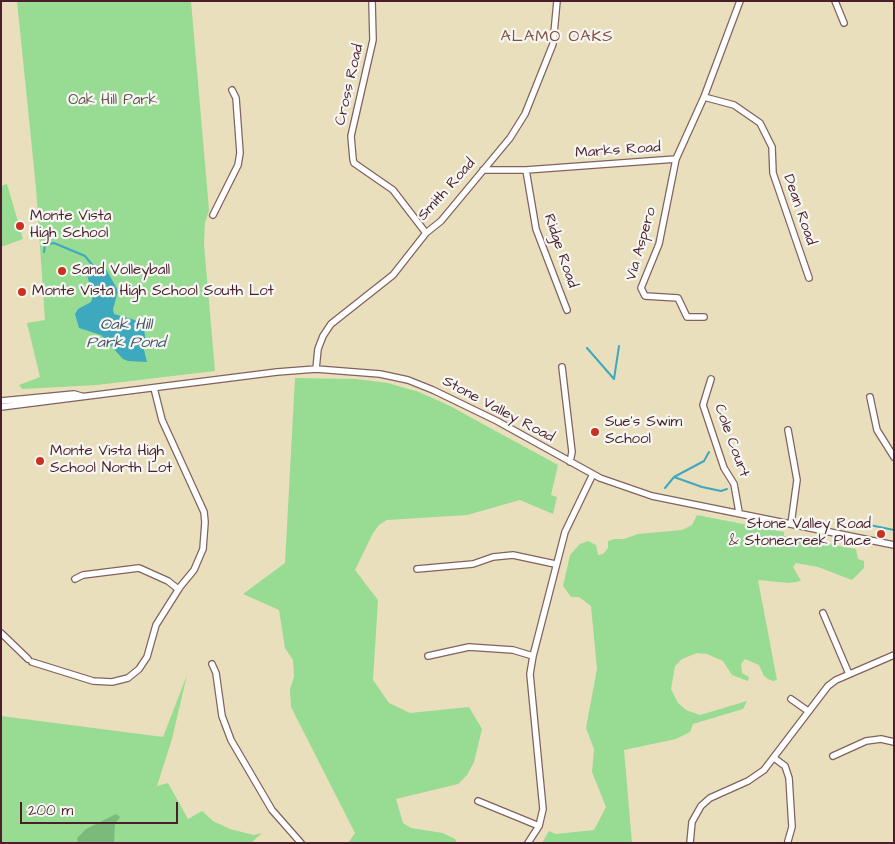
<!DOCTYPE html>
<style>
body{margin:0}
#map{position:relative;width:895px;height:844px;overflow:hidden;background:#eadfbc;font-family:"Architects Daughter",sans-serif}
canvas{display:block}
.frame{position:absolute;inset:0;border:2px solid #4a1f2b;pointer-events:none}
.scale{position:absolute;left:20px;top:802px;width:158px;height:22px;box-sizing:border-box;border:2px solid #4a1f2b;border-top:0;padding-left:6px;font-size:15px;line-height:18px;white-space:nowrap;color:#4a1f2b;-webkit-text-stroke:4px #f6f6f2;paint-order:stroke}
</style>
<div id="map">
<canvas width="895" height="844"></canvas>
<div class="frame"></div>
<div class="scale">200 m</div>
</div>
<script>
const g = document.querySelector('canvas').getContext('2d');
g.lineJoin = 'round';
function fillPath(path, color) { g.fillStyle = color; g.fill(path, 'evenodd'); }
const toPath = rows => new Path2D(rows.map(r => 'M' + r).join(''));
function trace(path, color, width, dash) { g.strokeStyle = color; g.lineWidth = width; g.lineCap = dash ? 'butt' : 'round'; g.setLineDash(dash || []); g.stroke(path); }
function label(font, color, halo, rows, align = 'center') {
  g.font = font + ' "Architects Daughter",sans-serif'; g.lineWidth = 4.5; g.setLineDash([]); g.textBaseline = 'middle'; g.strokeStyle = halo; g.fillStyle = color; for (const [text, x, y, turn = 0] of rows) {
    g.save(); g.translate(x, y); g.rotate((+turn || 0) * Math.PI / 180); g.textAlign = isNaN(turn) ? turn : align; if (halo) g.strokeText(text, 0, 0); g.fillText(text, 0, 0); g.restore();
  }
}
const green = toPath([
 [17,1,191,1,209,210,205,223,204,244,215,371,97,385,22,389,19,385,40,377,27,323,45,320,36,188],
 [7,184,23,239,1,247,1,186],
 [295,378,356,379,388,383,419,392,448,405,558,465,551,495,557,497,553,514,520,500,467,515,387,520,379,525,373,533,355,570,378,600,373,680,389,703,410,713,469,707,482,729,474,762,467,775,458,784,396,799,403,823,411,828,443,833,455,839,457,843,348,843,355,833,291,707,290,689,294,677,293,660,285,648,279,610,243,594,285,563],
 [697,515,784,532,784,536,856,549,858,559,864,561,864,568,852,580,818,567,796,563,793,567,801,581,789,583,758,580,777,680,773,681,768,679,764,676,759,665,745,659,741,664,742,673,749,677,748,681,732,675,723,661,707,654,697,653,682,659,675,666,671,689,678,703,686,710,700,715,747,701,743,709,693,724,690,732,676,739,624,750,632,843,542,843,549,831,556,834,594,830,606,807,592,772,594,749,586,728,597,669,591,606,579,597,571,597,563,586,570,555,580,544,588,541,596,545,598,555,603,554,608,548,608,541,614,539,624,539,638,534,682,530,692,525],
 [187,675,172,739,157,786,168,783,188,819,202,811,213,821,230,829,254,835,262,833,251,843,1,843,1,716,163,737]
]);
const forest = toPath([
 [116,814,120,817,115,824,114,843,78,843,77,838,86,829]
]);
const water = toPath([
 [96,265,106,269,116,287,118,291,113,309,114,314,135,320,144,329,146,343,144,350,147,362,128,361,123,359,101,335,79,328,75,314,78,309,91,302,93,296,87,275,89,271]
]);
const stream = toPath([
 [44,252,45,245,54,243,85,256,94,267],
 [587,348,614,379],
 [614,379,619,346],
 [674,477,704,461,709,452],
 [665,488,674,477,702,487,721,491,727,489],
 [850,521,894,530]
]);
const minor = toPath([
 [372,1,373,40,351,136,353,159,354,163,393,190,426,233],
 [835,1,844,23],
 [704,97,734,105,760,123,772,147,773,173,809,278],
 [676,159,659,244,641,288,645,296,678,298,687,317,704,317],
 [483,170,526,170,676,159,704,97,740,1],
 [526,170,536,229,567,310],
 [213,215,238,165,240,153,236,98,232,90],
 [562,367,572,452,570,462],
 [316,369,318,349,323,336,331,324,393,275,426,233,441,221,510,138,525,114,553,44,557,1],
 [711,379,703,405,724,468,734,484,739,512],
 [870,397,877,430,894,457],
 [1,401,74,394,81,396],
 [1,407,277,372,316,369,380,374,408,380,433,390,497,421,600,478,652,496,894,545],
 [788,430,797,480,791,524],
 [417,569,473,564,493,557,513,555,555,564],
 [75,579,83,575,139,568,168,581,178,589],
 [823,613,849,674],
 [1,633,28,659],
 [428,656,469,647,513,650,533,656],
 [32,662,93,681,112,682,128,678,139,669,147,657,156,625,180,587,194,570,203,549,205,522,204,512,162,420,154,388],
 [212,664,216,673,222,716,231,740,272,810,301,843],
 [791,699,808,711],
 [833,756,866,741,881,739,894,742],
 [774,758,785,766,789,778,792,827,788,841],
 [478,801,539,826],
 [528,843,539,826,543,809,530,674,533,656,565,532,593,474],
 [690,843,692,822,701,806,710,798,748,781,764,770,828,686,836,680,894,655]
]);
const markers = [
 [20,226,5,"#c8321e"],
 [62,271,5,"#c8321e"],
 [22,292,5,"#c8321e"],
 [595,432,5,"#c8321e"],
 [40,461,5,"#c8321e"],
 [881,534,5,"#c8321e"]
];
const streetNames = [
 ["Cross Road",350,85,-77],
 ["Marks Road",618,151,-4],
 ["Smith Road",447,190,-48],
 ["Dean Road",799,210,71],
 ["Via Aspero",642,244,-74],
 ["Ridge Road",560,251,71],
 ["Stone Valley Road",498,410,28],
 ["Cole Court",731,441,70]
];
const parkNames = [
 ["Oak Hill Park",113,101]
];
const poiNames = [
 ["Monte Vista",30,217],
 ["High School",30,234],
 ["Sand Volleyball",72,271],
 ["Monte Vista High School South Lot",32,292],
 ["Sue's Swim",605,423],
 ["School",605,440],
 ["Monte Vista High",50,452],
 ["School North Lot",50,469],
 ["Stone Valley Road",871,525,"right"],
 ["& Stonecreek Place",871,542,"right"]
];
const neighbourhoodNames = [
 ["ALAMO OAKS",557,38]
];
const waterNames = [
 ["Oak Hill",126,326],
 ["Park Pond",126,344]
];
fillPath(green, '#98db92');
fillPath(forest, '#7abb7c');
fillPath(water, '#3ea9be');
trace(stream, '#3ea9be', 2);
trace(minor, '#82625e', 8);
trace(minor, '#fff', 5.5);
for (const [x, y, r, color] of markers) { const dot = new Path2D(); dot.arc(x, y, r, 0, 2 * Math.PI); g.fillStyle = color; g.fill(dot); trace(dot, '#f6f6f2', 2); }
label('15px', '#4a1f2b', '#f6f6f2', streetNames);
label('15px', '#61574a', '#f6f6f2', parkNames);
label('15px', '#4a1f2b', '#f6f6f2', poiNames, 'left');
g.letterSpacing = '1px';
label('16px', '#845044', '#f6f6f2', neighbourhoodNames);
g.letterSpacing = '0px';
label('italic 16px', '#455666', '#f6f6f2', waterNames);
</script>
